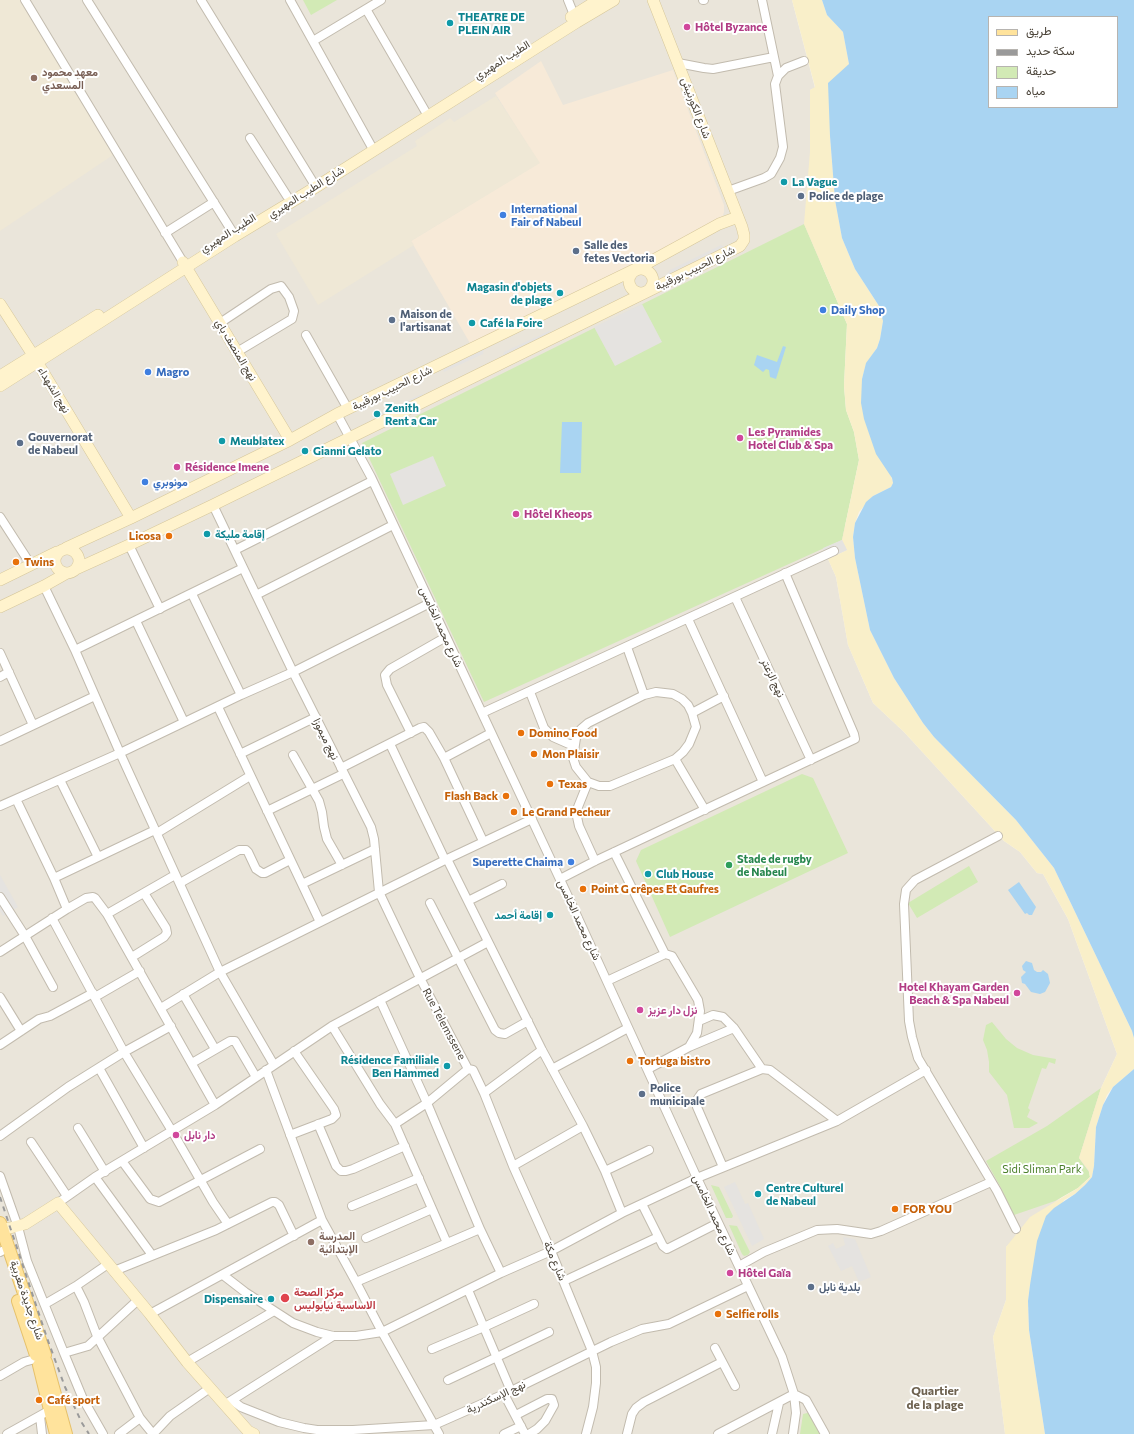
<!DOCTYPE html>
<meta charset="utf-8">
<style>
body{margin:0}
#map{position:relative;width:1134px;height:1434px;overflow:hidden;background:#f6f3ec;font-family:Commissioner,Vazirmatn,sans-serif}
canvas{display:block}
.legend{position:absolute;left:988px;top:16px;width:130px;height:92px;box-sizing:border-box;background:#fff;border:1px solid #b7b4b0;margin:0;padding:5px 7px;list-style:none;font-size:12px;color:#4b4439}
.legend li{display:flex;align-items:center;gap:8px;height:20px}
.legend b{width:20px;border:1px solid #b7b4b0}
</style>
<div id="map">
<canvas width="1134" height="1434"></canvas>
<ul class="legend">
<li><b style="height:5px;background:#ffe39c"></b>طريق</li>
<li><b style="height:5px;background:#9a9a9a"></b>سكة حديد</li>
<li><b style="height:11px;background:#d2eab5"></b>حديقة</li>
<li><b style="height:11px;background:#a9d4f2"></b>مياه</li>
</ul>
</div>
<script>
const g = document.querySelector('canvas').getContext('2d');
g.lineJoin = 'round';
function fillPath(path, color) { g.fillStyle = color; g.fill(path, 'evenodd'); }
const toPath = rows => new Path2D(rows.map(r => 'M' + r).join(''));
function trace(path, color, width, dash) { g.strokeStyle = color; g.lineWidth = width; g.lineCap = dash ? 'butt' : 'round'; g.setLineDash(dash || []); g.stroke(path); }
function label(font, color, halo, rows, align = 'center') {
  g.font = font + ' Commissioner,Vazirmatn,sans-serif'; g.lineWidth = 4; g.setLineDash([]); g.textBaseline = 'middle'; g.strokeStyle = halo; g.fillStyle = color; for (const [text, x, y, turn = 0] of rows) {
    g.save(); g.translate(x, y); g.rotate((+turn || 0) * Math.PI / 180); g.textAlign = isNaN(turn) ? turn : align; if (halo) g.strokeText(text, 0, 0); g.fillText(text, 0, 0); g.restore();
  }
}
const residential = toPath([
 [0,0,792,0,815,88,810,90,810,152,847,550,828,559,836,577,848,645,873,703,904,732,1004,841,1020,852,1037,873,1043,874,1068,919,1117,1054,1101,1088,1089,1172,1006,1247,1006,1300,993,1337,1005,1434,0,1434]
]);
const commercial = toPath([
 [541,61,563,105,673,70,724,205,724,212,721,221,471,345,411,241,539,163,495,93]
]);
const education = toPath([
 [0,0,21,0,113,155,0,231],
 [496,96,540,163,411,241,414,245,318,305,276,234,417,146,415,141,450,118,454,122]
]);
const green = toPath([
 [303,0,337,0,311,15],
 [804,224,847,324,844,386,846,410,854,432,859,460,842,540,484,702,362,443],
 [802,774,813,778,848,853,670,937,636,861,641,850],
 [969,866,978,882,917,918,908,903],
 [992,1022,1006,1039,1017,1048,1033,1055,1056,1059,1055,1064,1049,1062,1046,1069,1042,1068,1028,1108,1030,1110,1027,1117,1038,1123,1029,1128,1014,1128,1007,1095,989,1072,989,1062,987,1050,983,1040,986,1025],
 [1101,1088,1079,1158,1089,1172,1090,1177,1078,1188,1055,1201,1014,1215,1001,1188,986,1161,1047,1126],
 [711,1185,719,1187,733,1216,732,1218,726,1218],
 [729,1225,737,1226,750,1252,748,1255,744,1256,742,1254],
 [816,1411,824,1424,821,1431,823,1434,800,1434,803,1414]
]);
const sand = toPath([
 [792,0,822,0,827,15,843,32,849,64,830,111,830,136,835,200,842,238,855,269,879,306,883,321,880,339,877,348,866,364,862,379,893,483,891,487,873,496,859,512,855,523,853,537,855,558,870,630,894,678,923,723,934,737,1016,820,1054,868,1132,1031,1134,1038,1134,1069,1113,1087,1107,1095,1103,1105,1096,1127,1094,1166,1092,1177,1085,1185,1075,1194,1064,1200,1030,1285,1028,1301,1029,1330,1045,1434,1005,1434,993,1337,1006,1300,1006,1247,1030,1217,1078,1188,1090,1177,1089,1171,1079,1158,1101,1088,1117,1054,1068,919,1043,874,1037,873,1020,852,1004,841,904,732,873,703,848,645,836,577,828,559,847,550,842,540,859,460,854,432,846,410,844,386,847,324,804,224,810,152,810,90,815,87]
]);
const parking = toPath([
 [721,245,726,248,665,277,670,270],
 [642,304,662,342,615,366,594,327],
 [549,331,555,333,502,360,504,352],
 [484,347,483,354,444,372,442,367],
 [421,394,428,396,382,419,382,413],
 [433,456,446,486,403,505,390,474],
 [842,540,847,550,828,559,823,548],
 [0,875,18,907,3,916,0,911],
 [735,1182,745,1204,748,1203,764,1239,752,1246,724,1187],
 [843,1237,855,1239,871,1277,859,1282,852,1266,841,1271,828,1246,833,1243,836,1249,845,1245]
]);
const water = toPath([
 [822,0,1134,0,1134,1038,1132,1031,1054,868,1016,820,934,737,923,723,894,678,870,630,855,558,853,537,855,523,866,502,873,496,891,487,893,483,892,478,876,454,864,419,861,403,862,379,866,363,877,348,880,339,883,321,879,306,855,269,842,238,835,200,830,136,828,83,849,64,843,32,827,15],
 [989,17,1117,17,1117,107,989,107],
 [783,346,786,347,776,379,770,377,769,370,766,369,763,372,754,365,757,355,777,362],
 [562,422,582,422,581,473,560,473],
 [1019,882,1036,907,1032,915,1029,915,1027,913,1025,914,1008,890],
 [1026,961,1032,963,1034,970,1037,972,1041,972,1043,970,1048,974,1050,983,1045,992,1040,994,1031,992,1025,984,1022,983,1021,977,1026,972,1023,970,1022,966],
 [1134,1069,1134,1434,1045,1434,1029,1330,1028,1301,1030,1285,1037,1241,1046,1216,1054,1208,1075,1194,1085,1185,1092,1177,1094,1166,1096,1127,1103,1105,1113,1087]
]);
const street = toPath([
 [25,0,183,262],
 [87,0,235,236],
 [201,0,316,187],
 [290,0,374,151],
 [568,0,576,20],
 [703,0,704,0],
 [762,0,778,76],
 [366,9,428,116],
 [313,41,381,0],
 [678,63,704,68,713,69,774,57],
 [250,138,287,196],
 [728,191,764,178,771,174,775,167,780,158,783,147,775,84,778,76,786,68,804,61],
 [165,233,214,202],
 [220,323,271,289,281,286,289,297,294,311,292,319,237,352],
 [306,335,348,409],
 [337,414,371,477,482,713,572,905,697,1178,782,1357,794,1394,796,1413,793,1434],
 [213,505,293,672,371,827,374,839,379,892,420,978,468,1069],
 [0,517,31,565],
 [129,545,160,609],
 [235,550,372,481],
 [44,586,75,650,120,753,220,972,274,1065],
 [192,594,241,695],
 [256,595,393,525],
 [735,597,811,760],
 [688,619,763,782],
 [136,621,184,722],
 [627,647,644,695],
 [75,650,243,568],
 [0,653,33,725],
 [0,677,9,672],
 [530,692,544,728,553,737,569,744,574,744],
 [656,692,673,694,682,699,688,705,692,713,696,727,689,744,683,752,675,759,610,786,599,786,588,782,576,767,573,758,576,738,581,729,588,723,644,695,656,692],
 [218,707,320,922],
 [482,713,834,551],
 [692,713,724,696],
 [411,733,387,685,385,675,390,669,446,637],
 [0,741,95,696],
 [390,744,445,860],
 [240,754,316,717],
 [293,755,319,801,322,812,324,827,327,839,342,865],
 [444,758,483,841],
 [675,759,705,810],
 [341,768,420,728,424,727,429,732,444,758,491,733],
 [60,780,98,857],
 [588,782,576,812,579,826,595,861],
 [16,799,54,878,67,909],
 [0,806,120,753,241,695,293,672,430,603],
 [267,811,343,774],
 [157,833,250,776],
 [998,836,915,880,906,890,904,904,909,1021,912,1037,918,1058,997,1191,1016,1229],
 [614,852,665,954],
 [447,859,542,1050,583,1126,605,1171,622,1213],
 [54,878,155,830],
 [560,879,595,861,855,739,854,734,785,573],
 [180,883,239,850,246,850,248,852,256,869,262,873,265,873,290,860],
 [302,884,375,849],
 [0,897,25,936,53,987],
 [468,901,502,884],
 [430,903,495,1030,499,1033,505,1034,528,1021],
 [107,914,175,875],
 [52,918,124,1052,172,1131,213,1202,228,1224],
 [0,952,67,909,86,898,93,897,95,898,107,914,215,1105],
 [132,957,164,937,167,933,166,928,144,893],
 [607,981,665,954,672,956,698,1000,700,1011,697,1033,689,1047,648,1069],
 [183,994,215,1049],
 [0,997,21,1031],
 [95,997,140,971],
 [161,1008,220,972,445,860,532,819],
 [699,1021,713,1015,723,1017,734,1028,762,1069],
 [332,1026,380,1104,395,1124,447,1243],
 [0,1045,39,1019,50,1016,93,993],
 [689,1047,734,1028],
 [192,1063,230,1041,235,1041,256,1077],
 [99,1068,144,1148],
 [552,1069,628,1028],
 [266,1070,322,1220,356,1282,382,1332,439,1434],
 [484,1093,513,1166,551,1251,592,1351,596,1367,596,1383,593,1407,586,1434],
 [318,1124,336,1166,341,1171,346,1171,353,1169,405,1146],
 [395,1124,427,1103,468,1069,473,1070,484,1093,542,1050],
 [78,1128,105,1172],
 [290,1135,332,1119,336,1115,334,1109,294,1051],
 [0,1136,68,1087,124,1052,171,1026],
 [31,1142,67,1196],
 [122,1161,150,1199,159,1202,260,1149],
 [513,1166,583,1126],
 [723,1167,697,1107,697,1100,701,1094,762,1069,770,1070,837,1121],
 [605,1171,649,1150],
 [0,1176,18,1227,27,1261,64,1353],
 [95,1177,152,1255],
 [58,1203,95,1177,215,1105,332,1026,488,942],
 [642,1204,663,1246,667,1249,718,1223],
 [352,1206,419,1178],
 [480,1229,501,1273],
 [366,1238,432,1209],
 [0,1252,2,1251],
 [108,1264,76,1286,84,1302,97,1336,140,1418,153,1434],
 [739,1266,764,1252,817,1230,837,1229,871,1234,881,1231,991,1182],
 [114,1271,216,1230,272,1202,275,1202,279,1205,294,1236],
 [223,1275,245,1292,293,1323,317,1332,333,1336,356,1336,382,1332,501,1273,551,1251,622,1213,697,1178,837,1121,926,1070],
 [564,1281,658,1237],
 [356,1282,480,1229,427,1103,380,1000],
 [468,1290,511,1391],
 [45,1304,76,1286],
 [150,1314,322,1220],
 [715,1348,735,1386],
 [432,1349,484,1327,534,1304],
 [187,1362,274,1311],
 [0,1376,24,1362,35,1359],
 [448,1380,497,1357,549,1332],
 [504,1394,525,1434,527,1434],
 [233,1401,241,1407,279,1422,304,1428,317,1430,353,1430,434,1425,511,1391,611,1342,642,1329,669,1324,748,1286],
 [229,1402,333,1336],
 [516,1415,547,1399,552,1399,554,1405,545,1421,537,1429,529,1434],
 [40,1416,42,1434],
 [7,1434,50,1410],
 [103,1434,83,1399,64,1353,88,1346,138,1300],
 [119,1434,140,1418],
 [153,1434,170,1416,210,1388],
 [504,1434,521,1426],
 [627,1434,632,1414,636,1408,644,1402,722,1362],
 [718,1434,794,1394,806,1400,825,1434],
 [772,1434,779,1403]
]);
const secondary = toPath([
 [571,17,598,0],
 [183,262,290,440],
 '629 281a12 12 0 1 1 24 0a12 12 0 1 1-24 0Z',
 [0,304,33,355,131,518],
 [0,376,98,315],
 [0,386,235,236,316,187,577,22,614,0],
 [66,548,131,518,290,440,337,414,646,264,719,224,738,217],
 '55 561a12 12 0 1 1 24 0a12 12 0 1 1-24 0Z',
 [76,569,129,545,213,505,740,246,744,240,744,235,742,227,653,0],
 [0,580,57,552],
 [0,607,44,586,67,573],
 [2,1229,10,1228,25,1224,58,1203,150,1314,187,1362,248,1431,254,1434]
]);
const primary = toPath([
 [0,1223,45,1355],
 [18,1301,36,1355],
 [46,1362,66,1434],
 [39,1365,56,1434]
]);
const rail = toPath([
 [0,1197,47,1338,65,1387,82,1423,89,1434]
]);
const markers = [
 [450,23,4,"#0f9aa8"],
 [687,27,4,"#d1479c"],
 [34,78,4,"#8d6e63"],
 [784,182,4,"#0f9aa8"],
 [801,196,4,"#5c6f8a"],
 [503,215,4,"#3f7fe0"],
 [576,251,4,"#5c6f8a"],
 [560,293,4,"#0f9aa8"],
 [823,310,4,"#3f7fe0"],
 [392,320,4,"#5c6f8a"],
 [472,323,4,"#0f9aa8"],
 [148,372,4,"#3f7fe0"],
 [377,414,4,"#0f9aa8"],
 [740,438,4,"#d1479c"],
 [222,441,4,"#0f9aa8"],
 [20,443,4,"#5c6f8a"],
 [305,451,4,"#0f9aa8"],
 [177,467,4,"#d1479c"],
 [145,482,4,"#3f7fe0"],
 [516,514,4,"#d1479c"],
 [207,534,4,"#0f9aa8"],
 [169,536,4,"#e8710a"],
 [16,562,4,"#e8710a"],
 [521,733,4,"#e8710a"],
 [534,754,4,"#e8710a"],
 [550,784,4,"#e8710a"],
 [506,796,4,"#e8710a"],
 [514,812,4,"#e8710a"],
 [571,862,4,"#3f7fe0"],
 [729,865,4,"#2e9e5b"],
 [648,874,4,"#0f9aa8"],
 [583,889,4,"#e8710a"],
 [550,915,4,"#0f9aa8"],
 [1017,993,4,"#d1479c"],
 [640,1010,4,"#d1479c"],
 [630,1061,4,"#e8710a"],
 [447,1066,4,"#0f9aa8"],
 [642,1094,4,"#5c6f8a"],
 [176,1135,4,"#d1479c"],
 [758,1194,4,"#0f9aa8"],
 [895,1209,4,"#e8710a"],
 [311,1242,4,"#8d6e63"],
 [730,1273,4,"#d1479c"],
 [811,1287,4,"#5c6f8a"],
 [285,1298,5,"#e0444e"],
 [271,1299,4,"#0f9aa8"],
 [718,1314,4,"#e8710a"],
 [39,1400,4,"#e8710a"]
];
const cultureNames = [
 ["THEATRE DE",458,17],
 ["PLEIN AIR",458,30],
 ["La Vague",792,182],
 ["Magasin d'objets",552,287,"right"],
 ["de plage",552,300,"right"],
 ["Café la Foire",480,323],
 ["Zenith",385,408],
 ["Rent a Car",385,421],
 ["Meublatex",230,441],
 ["Gianni Gelato",313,451],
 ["إقامة مليكة",215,534],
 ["Club House",656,874],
 ["إقامة أحمد",542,915,"right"],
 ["Résidence Familiale",439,1060,"right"],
 ["Ben Hammed",439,1073,"right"],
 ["Centre Culturel",766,1188],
 ["de Nabeul",766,1201],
 ["Dispensaire",263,1299,"right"]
];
const hotelNames = [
 ["Hôtel Byzance",695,27],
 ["Les Pyramides",748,432],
 ["Hotel Club & Spa",748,445],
 ["Résidence Imene",185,467],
 ["Hôtel Kheops",524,514],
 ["Hotel Khayam Garden",1009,987,"right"],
 ["Beach & Spa Nabeul",1009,1000,"right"],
 ["نزل دار عزيز",648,1010],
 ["دار نابل",184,1135],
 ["Hôtel Gaïa",738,1273]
];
const streetNames = [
 ["الطيب المهيري",502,60,-32],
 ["شارع الكورنيش",696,108,69],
 ["شارع الطيب المهيري",306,192,-32],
 ["الطيب المهيري",228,233,-32],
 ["شارع الحبيب بورقيبة",695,268,-26],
 ["نهج المنصف باي",236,350,59],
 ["شارع الحبيب بورقيبة",392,388,-26],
 ["نهج الشهداء",54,390,59],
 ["شارع محمد الخامس",441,627,65],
 ["نهج الزعتر",773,678,65],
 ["نهج ميموزا",326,739,64],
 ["شارع محمد الخامس",579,920,65],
 ["Rue Telemssene",444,1024,62],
 ["شارع محمد الخامس",714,1215,65],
 ["شارع مكة",555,1261,67],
 ["شارع جديدة مغربية",27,1300,71],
 ["نهج الإسكندرية",496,1397,-25]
];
const educationNames = [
 ["معهد محمود",42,72],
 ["المسعدي",42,85],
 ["المدرسة",319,1236],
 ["الإبتدائية",319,1249]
];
const serviceNames = [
 ["Police de plage",809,196],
 ["Salle des",584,245],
 ["fetes Vectoria",584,258],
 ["Maison de",400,314],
 ["l'artisanat",400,327],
 ["Gouvernorat",28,437],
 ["de Nabeul",28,450],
 ["Police",650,1088],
 ["municipale",650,1101],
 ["بلدية نابل",819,1287]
];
const shopNames = [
 ["International",511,209],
 ["Fair of Nabeul",511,222],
 ["Daily Shop",831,310],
 ["Magro",156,372],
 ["مونوبري",153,482],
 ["Superette Chaima",563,862,"right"]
];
const foodNames = [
 ["Licosa",161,536,"right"],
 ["Twins",24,562],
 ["Domino Food",529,733],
 ["Mon Plaisir",542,754],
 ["Texas",558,784],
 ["Flash Back",498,796,"right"],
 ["Le Grand Pecheur",522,812],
 ["Point G crêpes Et Gaufres",591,889],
 ["Tortuga bistro",638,1061],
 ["FOR YOU",903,1209],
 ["Selfie rolls",726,1314],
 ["Café sport",47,1400]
];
const leisureNames = [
 ["Stade de rugby",737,859],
 ["de Nabeul",737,872]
];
const parkNames = [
 ["Sidi Sliman Park",1042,1169]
];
const healthNames = [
 ["مركز الصحة",294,1292],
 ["الاساسية نيابوليس",294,1305]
];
const neighbourhoodNames = [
 ["Quartier",935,1391],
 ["de la plage",935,1405]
];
fillPath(residential, '#eae5da');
fillPath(commercial, '#f7ead8');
fillPath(education, '#efe8d6');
fillPath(green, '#d2eab5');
fillPath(sand, '#f9efc9');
fillPath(parking, '#e5e3e0');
fillPath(water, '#a9d4f2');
trace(street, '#c2bbae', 10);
trace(secondary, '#d6c79b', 12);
trace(primary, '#e6c16a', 14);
trace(street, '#fff', 8);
trace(secondary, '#fff3cd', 11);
trace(primary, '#ffe39c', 12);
trace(rail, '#9a9a9a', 2, [5, 5]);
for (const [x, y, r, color] of markers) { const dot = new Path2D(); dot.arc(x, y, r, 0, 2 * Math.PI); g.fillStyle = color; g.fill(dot); trace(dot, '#fff', 1.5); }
label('bold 11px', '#0d838f', '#fff', cultureNames, 'left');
label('bold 11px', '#b23c85', '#fff', hotelNames, 'left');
label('11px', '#4b4439', '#fff', streetNames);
label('bold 11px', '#785e54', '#fff', educationNames, 'left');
label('bold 11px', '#4e5e75', '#fff', serviceNames, 'left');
label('bold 11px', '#366cbe', '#fff', shopNames, 'left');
label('bold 11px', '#c56008', '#fff', foodNames, 'left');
label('bold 11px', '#27864d', '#fff', leisureNames, 'left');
label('11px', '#4a7f2a', '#fff', parkNames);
label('bold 11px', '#be3a42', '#fff', healthNames, 'left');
label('bold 12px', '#6e6250', '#fff', neighbourhoodNames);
</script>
